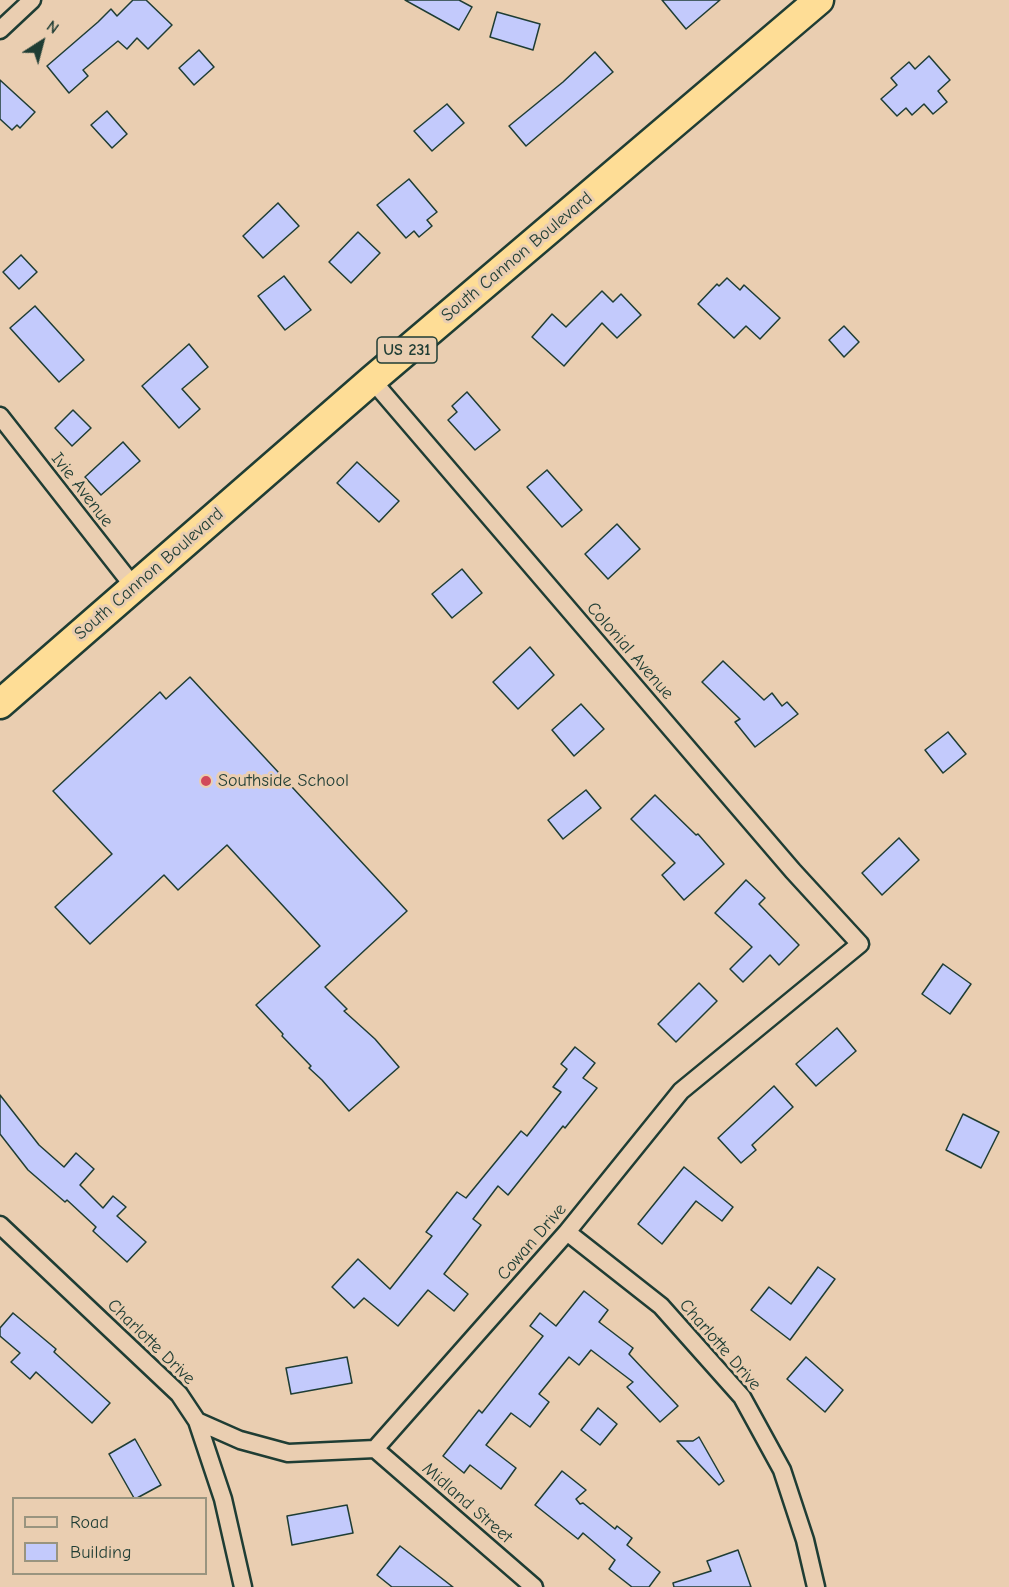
<!DOCTYPE html>
<style>
body{margin:0}
#map{position:relative;width:1009px;height:1587px;overflow:hidden;background:#eaceb1;font-family:"Comic Neue",sans-serif}
canvas{display:block}
.legend{position:absolute;left:12px;top:1497px;width:195px;height:78px;box-sizing:border-box;background:#eaceb1;border:2px solid #99947f;margin:0;padding:8px 10px;list-style:none;font-size:18px;color:#1f3d34}
.legend li{display:flex;align-items:center;gap:12px;height:30px}
.legend b{width:30px;border:2px solid #99947f}
.north{position:absolute;left:12px;top:12px;width:60px;height:60px;-webkit-text-stroke:4px #eaceb1;paint-order:stroke;rotate:36deg;font-size:16px;font-weight:700;line-height:24px;text-align:center;color:#1f3d34}
.north::after{content:'';display:block;margin:auto;width:21px;height:27px;background:#1f3d34;clip-path:polygon(50% 0,100% 100%,50% 72%,0 100%)}
</style>
<div id="map">
<canvas width="1009" height="1587"></canvas>
<ul class="legend">
<li><b style="height:8px;background:#eaceb1"></b>Road</li>
<li><b style="height:16px;background:#c3cafc"></b>Building</li>
</ul>
<div class="north">N</div>
</div>
<script>
const g = document.querySelector('canvas').getContext('2d');
g.lineJoin = 'round';
function fillPath(path, color) { g.fillStyle = color; g.fill(path, 'evenodd'); }
const toPath = rows => new Path2D(rows.map(r => 'M' + r).join(''));
function trace(path, color, width, dash) { g.strokeStyle = color; g.lineWidth = width; g.lineCap = dash ? 'butt' : 'round'; g.setLineDash(dash || []); g.stroke(path); }
function label(font, color, halo, rows, align = 'center') {
  g.font = font + ' "Comic Neue",sans-serif'; g.lineWidth = 6; g.setLineDash([]); g.textBaseline = 'middle'; g.strokeStyle = halo; g.fillStyle = color; for (const [text, x, y, turn = 0] of rows) {
    g.save(); g.translate(x, y); g.rotate((+turn || 0) * Math.PI / 180); g.textAlign = isNaN(turn) ? turn : align; if (halo) g.strokeText(text, 0, 0); g.fillText(text, 0, 0); g.restore();
  }
}
const building = toPath([
 [133,0,146,0,172,25,148,49,137,38,127,49,118,41,83,70,88,76,69,93,47,66,98,22,111,9,117,16,133,0],
 [405,0,459,0,472,7,459,30,405,0],
 [662,0,720,0,686,29,662,0],
 [497,12,540,24,533,50,490,37,497,12],
 [199,50,214,67,194,85,179,68,199,50],
 [595,52,613,72,526,146,509,126,563,82,595,52],
 [929,56,950,80,938,91,947,102,933,114,924,104,912,115,906,108,897,116,881,99,897,85,891,78,909,62,915,69,929,56],
 [0,80,35,112,20,128,17,125,12,130,0,119,0,80],
 [447,104,464,123,432,151,414,131,447,104],
 [107,111,127,134,112,148,91,125,107,111],
 [409,179,437,212,427,220,432,226,419,237,414,231,406,238,377,205,409,179],
 [278,203,299,226,263,258,243,236,278,203],
 [358,232,380,253,351,283,329,262,358,232],
 [21,255,37,272,19,289,3,272,21,255],
 [284,276,311,310,285,330,258,296,284,276],
 [727,278,740,290,744,285,780,318,760,339,746,326,734,338,698,304,717,284,719,286,727,278],
 [602,291,613,302,621,294,641,315,617,338,602,323,564,366,532,337,552,314,566,327,602,291],
 [35,306,84,360,59,382,10,328,35,306],
 [844,326,859,342,844,357,829,340,844,326],
 [189,344,208,367,182,389,200,409,179,428,142,386,189,344],
 [467,392,500,430,475,450,448,420,457,412,452,406,467,392],
 [73,410,91,428,72,446,55,428,73,410],
 [123,442,140,461,101,495,85,477,123,442],
 [357,462,399,501,379,522,337,483,357,462],
 [547,470,582,510,562,527,527,487,547,470],
 [617,524,640,549,608,579,585,554,617,524],
 [462,569,482,593,452,618,432,594,462,569],
 [530,647,554,675,518,709,493,682,530,647],
 [723,661,764,700,772,693,782,706,787,702,798,714,755,747,735,722,740,719,702,682,723,661],
 [190,677,407,911,325,987,347,1009,344,1011,375,1039,399,1067,349,1111,322,1080,309,1068,311,1066,282,1036,283,1034,256,1005,320,946,227,845,178,890,164,875,90,944,55,907,112,854,53,791,160,692,166,699,190,677],
 [581,704,604,729,574,756,552,730,581,704],
 [948,732,966,754,943,773,925,750,948,732],
 [586,790,601,808,563,839,548,820,586,790],
 [655,795,696,835,698,834,724,864,684,900,662,875,675,863,631,819,655,795],
 [899,838,919,860,882,895,862,873,899,838],
 [746,880,765,898,759,904,799,945,779,965,770,955,743,982,730,969,752,947,715,913,746,880],
 [943,964,971,984,950,1014,922,994,943,964],
 [699,983,717,1001,676,1042,658,1024,699,983],
 [837,1028,856,1051,816,1086,796,1064,837,1028],
 [575,1047,595,1063,583,1078,597,1088,565,1128,563,1126,508,1195,498,1186,473,1219,481,1225,444,1274,468,1294,454,1311,428,1290,398,1326,364,1298,354,1308,332,1287,358,1259,390,1289,432,1236,426,1232,457,1192,466,1198,521,1131,527,1136,561,1092,553,1087,567,1069,561,1064,575,1047],
 [774,1086,793,1107,752,1145,756,1150,741,1163,718,1138,774,1086],
 [0,1095,39,1145,64,1167,76,1153,94,1169,80,1185,103,1208,113,1196,126,1207,117,1216,146,1242,127,1262,93,1231,96,1227,67,1200,65,1202,28,1170,0,1134,0,1095],
 [963,1114,999,1132,981,1168,946,1150,963,1114],
 [684,1167,733,1207,722,1221,696,1201,662,1244,638,1224,684,1167],
 [818,1267,835,1279,790,1340,751,1310,769,1287,791,1304,818,1267],
 [584,1291,608,1310,599,1322,633,1348,629,1354,678,1406,660,1422,627,1387,633,1382,591,1350,579,1365,569,1357,539,1394,549,1402,530,1427,511,1413,486,1445,516,1468,501,1489,470,1465,464,1473,443,1456,479,1410,482,1413,543,1336,530,1326,540,1313,556,1326,584,1291],
 [13,1313,56,1349,54,1352,110,1403,92,1423,36,1372,30,1379,11,1362,20,1353,0,1336,0,1328,13,1313],
 [347,1357,352,1383,291,1394,286,1368,347,1357],
 [806,1357,843,1390,825,1412,787,1379,806,1357],
 [598,1408,617,1424,600,1445,581,1430,598,1408],
 [699,1437,724,1481,719,1485,677,1441,693,1441,699,1437],
 [135,1439,161,1485,137,1498,134,1498,109,1454,135,1439],
 [562,1471,586,1490,576,1499,580,1504,583,1503,615,1529,617,1526,632,1538,627,1545,660,1572,649,1587,632,1587,609,1569,615,1560,583,1533,578,1539,535,1505,562,1471],
 [347,1505,353,1533,292,1545,287,1516,347,1505],
 [400,1546,453,1587,392,1587,377,1575,400,1546],
 [738,1550,751,1587,674,1587,673,1583,711,1571,707,1561,738,1550]
]);
const minor = toPath([
 [0,30,32,0],
 [0,416,134,587],
 [0,1225,179,1394,197,1421,223,1499,243,1587],
 [567,1232,661,1306,742,1397,782,1470,805,1540,816,1587],
 [197,1421,240,1440,288,1453,375,1449,567,1232,681,1091,860,944,793,871,372,380],
 [375,1449,534,1587]
]);
const trunk = toPath([
 [0,704,372,380,819,0]
]);
const markers = [
 [206,781,6,"#d1495b"]
];
const shields = [
 [407,350,60]
];
const shieldNames = [
 ["US 231",407,350]
];
const streetNames = [
 ["South Cannon Boulevard",517,257,-40],
 ["Ivie Avenue",82,490,52],
 ["South Cannon Boulevard",149,574,-41],
 ["Colonial Avenue",630,651,49],
 ["Cowan Drive",532,1242,-49],
 ["Charlotte Drive",151,1342,44],
 ["Charlotte Drive",720,1345,49],
 ["Midland Street",467,1503,41]
];
const poiNames = [
 ["Southside School",218,781]
];
fillPath(building, '#c3cafc');
trace(building, '#1f3d34', 1.5);
trace(minor, '#1f3d34', 21);
trace(trunk, '#1f3d34', 33);
trace(minor, '#eaceb1', 16);
trace(trunk, '#fedd96', 28);
for (const [x, y, r, color] of markers) { const dot = new Path2D(); dot.arc(x, y, r, 0, 2 * Math.PI); g.fillStyle = color; g.fill(dot); trace(dot, '#eaceb1', 2); }
for (const [x, y, w] of shields) { const box = new Path2D(); box.roundRect(x - w / 2, y - 13, w, 26, 4.5); g.fillStyle = '#eaceb1'; g.fill(box); trace(box, '#1f3d34', 1.5); }
label('bold 16px', '#1f3d34', null, shieldNames);
label('18px', '#1f3d34', '#eaceb1', streetNames);
label('18px', '#1f3d34', '#eaceb1', poiNames, 'left');
</script>
